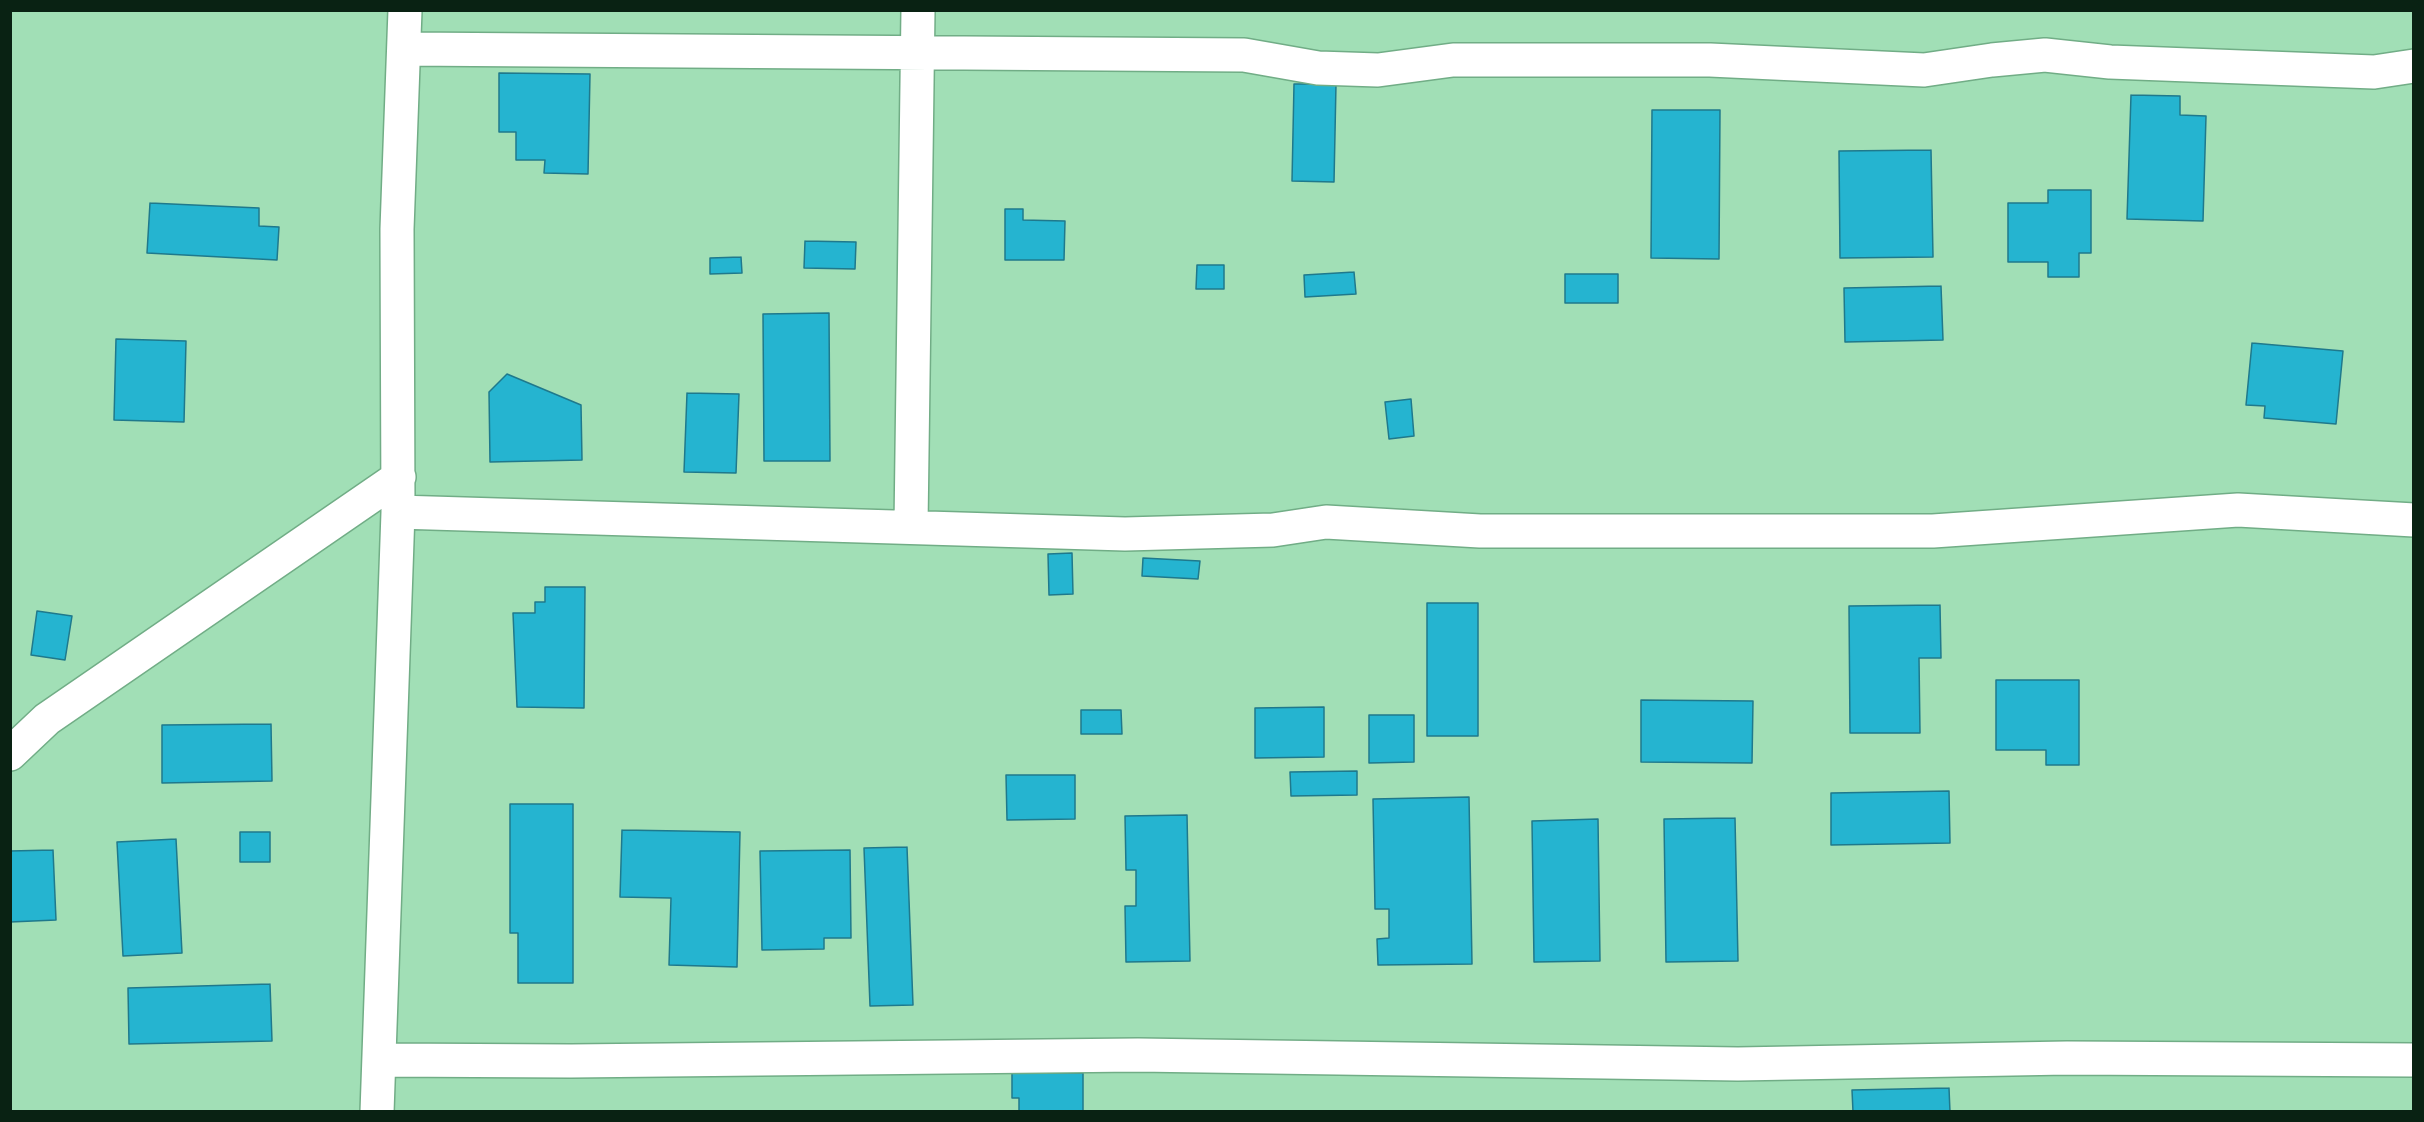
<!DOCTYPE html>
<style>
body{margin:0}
#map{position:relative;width:2424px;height:1122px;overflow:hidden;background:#a1dfb6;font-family:"PT Sans",sans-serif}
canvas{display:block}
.frame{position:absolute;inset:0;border:12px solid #092213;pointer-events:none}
</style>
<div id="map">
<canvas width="2424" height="1122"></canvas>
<div class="frame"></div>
</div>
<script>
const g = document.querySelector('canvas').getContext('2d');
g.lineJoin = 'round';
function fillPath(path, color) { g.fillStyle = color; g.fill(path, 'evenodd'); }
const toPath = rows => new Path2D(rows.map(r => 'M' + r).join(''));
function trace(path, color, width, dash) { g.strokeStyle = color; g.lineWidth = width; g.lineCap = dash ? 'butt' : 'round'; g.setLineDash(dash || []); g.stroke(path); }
const building = toPath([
 [499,73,590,74,588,174,544,173,545,160,516,160,516,132,499,132,499,73],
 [1294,84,1336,84,1334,182,1292,181,1294,84],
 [2131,95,2180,96,2180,115,2206,116,2203,221,2127,219,2131,95],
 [1652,110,1720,110,1719,259,1651,258,1652,110],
 [1931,150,1933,257,1840,258,1839,151,1931,150],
 [2048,190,2091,190,2091,253,2079,253,2079,277,2048,277,2048,262,2008,262,2008,203,2048,203,2048,190],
 [150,203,259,208,259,226,279,227,277,260,147,253,150,203],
 [1005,209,1023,209,1023,220,1065,221,1064,260,1005,260,1005,209],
 [805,241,856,242,855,269,804,268,805,241],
 [741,257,742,273,710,274,710,258,741,257],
 [1197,265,1224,265,1224,289,1196,289,1197,265],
 [1354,272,1356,294,1305,297,1304,275,1354,272],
 [1565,274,1618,274,1618,303,1565,303,1565,274],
 [1941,286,1943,340,1845,342,1844,288,1941,286],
 [829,313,830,461,764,461,763,314,829,313],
 [116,339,186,341,184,422,114,420,116,339],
 [2252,343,2343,351,2336,424,2264,418,2265,406,2246,405,2252,343],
 [507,374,581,405,582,460,490,462,489,392,507,374],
 [687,393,739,394,736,473,684,472,687,393],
 [1411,399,1414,436,1389,439,1385,402,1411,399],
 [1072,553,1073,594,1049,595,1048,554,1072,553],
 [1143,558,1200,561,1198,579,1142,576,1143,558],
 [545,587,585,587,584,708,517,707,513,613,535,613,535,602,545,602,545,587],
 [1427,603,1478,603,1478,736,1427,736,1427,603],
 [1940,605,1941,658,1919,658,1920,733,1850,733,1849,606,1940,605],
 [37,611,72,616,65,660,31,655,37,611],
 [1996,680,2079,680,2079,765,2046,765,2046,750,1996,750,1996,680],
 [1641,700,1753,701,1752,763,1641,762,1641,700],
 [1324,707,1324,757,1255,758,1255,708,1324,707],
 [1081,710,1121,710,1122,734,1081,734,1081,710],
 [1369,715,1414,715,1414,762,1369,763,1369,715],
 [271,724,272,781,162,783,162,725,271,724],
 [1357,771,1357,795,1291,796,1290,772,1357,771],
 [1006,775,1075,775,1075,819,1007,820,1006,775],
 [1949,791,1950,843,1831,845,1831,793,1949,791],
 [1469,797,1472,964,1378,965,1377,939,1389,938,1389,909,1375,909,1373,799,1469,797],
 [510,804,573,804,573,983,518,983,518,933,510,933,510,804],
 [1187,815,1190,961,1126,962,1125,906,1136,906,1136,870,1126,870,1125,816,1187,815],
 [1735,818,1738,961,1666,962,1664,819,1735,818],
 [1598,819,1600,961,1534,962,1532,821,1598,819],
 [622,830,740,832,737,967,669,965,671,898,620,897,622,830],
 [240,832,270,832,270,862,240,862,240,832],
 [176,839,182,953,123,956,117,842,176,839],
 [907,847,913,1005,870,1006,864,848,907,847],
 [53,850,56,920,10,922,10,851,53,850],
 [850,850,851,938,824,938,824,949,762,950,760,851,850,850],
 [270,984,272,1041,129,1044,128,988,270,984],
 [1012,1073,1083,1073,1083,1112,1019,1112,1019,1098,1012,1098,1012,1073],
 [1949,1088,1950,1112,1853,1112,1852,1090,1949,1088]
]);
const street = toPath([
 [404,49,1244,55,1318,68,1378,70,1453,60,1710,60,1924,70,1992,60,2045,55,2110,62,2374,72,2414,66],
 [398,512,1125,534,1273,530,1326,522,1480,531,1933,531,2238,510,2414,520],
 [911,525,918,10],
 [10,754,47,719,399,477],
 [380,1060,571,1061,1138,1055,1738,1064,2067,1058,2414,1060],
 [377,1112,398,512,397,229,405,10]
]);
fillPath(building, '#25b4d0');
trace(building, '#1f798c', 1.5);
trace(street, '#71ad86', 36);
trace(street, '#fff', 33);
</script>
